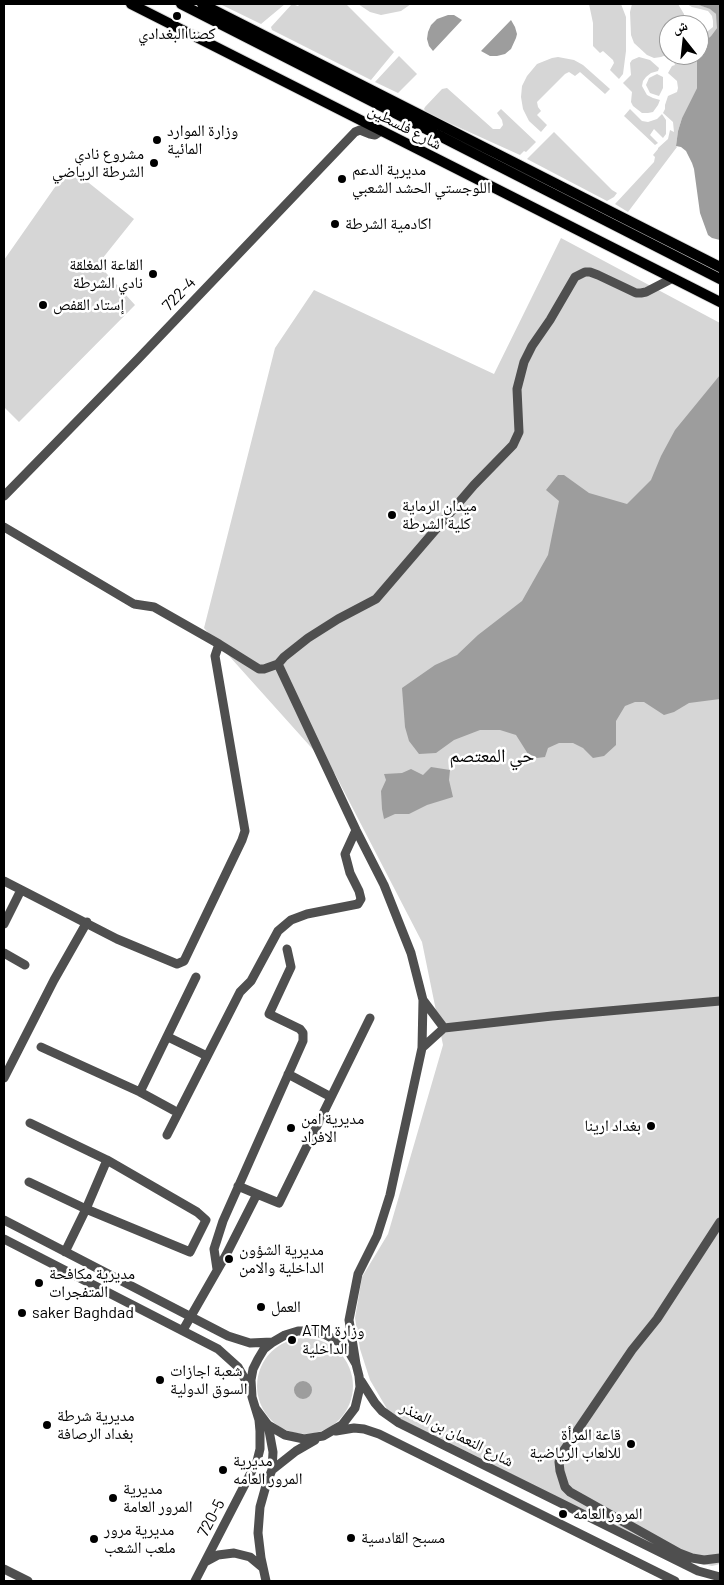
<!DOCTYPE html>
<meta charset="utf-8">
<style>
body{margin:0}
#map{position:relative;width:724px;height:1585px;overflow:hidden;background:#fff;font-family:Barlow,"Noto Naskh Arabic",sans-serif}
canvas{display:block}
.frame{position:absolute;inset:0;border:5px solid #000;pointer-events:none}
.north{position:absolute;left:659px;top:15px;width:50px;height:50px;box-sizing:border-box;background:#fff;border:1px solid #999;border-radius:50%;rotate:344deg;font-size:14px;font-weight:700;line-height:20px;text-align:center;color:#000}
.north::after{content:'';display:block;margin:auto;width:18px;height:22px;background:#000;clip-path:polygon(50% 0,100% 100%,50% 72%,0 100%)}
</style>
<div id="map">
<canvas width="724" height="1585"></canvas>
<div class="frame"></div>
<div class="north">ش</div>
</div>
<script>
const g = document.querySelector('canvas').getContext('2d');
g.lineJoin = 'round';
function fillPath(path, color) { g.fillStyle = color; g.fill(path, 'evenodd'); }
const toPath = rows => new Path2D(rows.map(r => 'M' + r).join(''));
function trace(path, color, width, dash) { g.strokeStyle = color; g.lineWidth = width; g.lineCap = dash ? 'butt' : 'round'; g.setLineDash(dash || []); g.stroke(path); }
function label(font, color, halo, rows, align = 'center') {
  g.font = font + ' Barlow,"Noto Naskh Arabic",sans-serif'; g.lineWidth = 5; g.setLineDash([]); g.textBaseline = 'middle'; g.strokeStyle = halo; g.fillStyle = color; for (const [text, x, y, turn = 0] of rows) {
    g.save(); g.translate(x, y); g.rotate((+turn || 0) * Math.PI / 180); g.textAlign = isNaN(turn) ? turn : align; if (halo) g.strokeText(text, 0, 0); g.fillText(text, 0, 0); g.restore();
  }
}
const green = toPath([
 [223,4,285,4,261,24,222,5],
 [292,4,298,6,300,4,346,4,394,52,371,80,272,30,271,27],
 [358,4,411,4,401,11,381,15,370,12],
 [589,4,621,4,626,17,626,51,623,74,619,79,610,70,614,63,613,60,603,51,600,53,593,46,593,23],
 [632,4,678,4,684,14,684,19,675,20,675,25,669,25,669,54,661,57,654,58,647,55,634,43,631,35,630,12],
 [687,4,696,4,711,9,716,14,717,18,717,28,711,36,703,43,699,50,699,38,713,27,713,21,712,16,708,11,692,7],
 [679,55,697,55,697,88,682,118,678,131,676,146,677,147,628,212,615,204,654,162,655,157,653,155,658,149,658,148,668,139,670,130,674,132,673,122,663,113,665,109,665,105,668,96,677,92,678,88,677,81,668,73,672,66,675,65,674,62],
 [399,56,417,74,398,93,375,82],
 [558,57,574,60,583,65,610,89,605,94,580,72,575,76,569,72,565,74,537,102,538,107,541,111,537,115,547,125,541,132,529,121,523,109,521,97,522,86,527,76,537,64,552,58],
 [639,57,650,60,659,68,658,71,651,73,646,77,643,81,642,86,647,95,653,98,660,100,658,105,653,112,648,113,642,113,633,106,631,102,632,92,623,83,631,75,630,63,632,60],
 [657,74,663,77,663,88,659,96,650,93,646,85,649,78],
 [447,88,493,129,500,129,503,125,502,120,497,113,501,109,536,142,526,152,524,151,520,155,427,113,424,109,425,107,442,89],
 [630,109,642,121,648,122,657,119,662,114,666,120,666,134,663,138,654,129,650,135,658,143,655,145,624,116],
 [554,132,612,190,617,193,614,197,607,201,527,159],
 [69,167,134,219,98,264,135,305,19,422,4,407,4,260],
 [561,238,720,323,720,1564,712,1566,683,1560,390,1414,370,1380,360,1349,355,1318,362,1277,388,1234,443,1045,422,942,335,774,204,628,275,348,314,290,494,374],
 '257 1386a48 48 0 1 1 96 0a48 48 0 1 1-96 0Z'
]);
const water = toPath([
 [696,4,720,4,720,240,712,238,708,235,700,213,694,169,692,163,686,151,681,147,676,146,678,131,682,118,697,88,697,55,699,55,699,50,703,43,711,36,717,28,716,14,710,9],
 [448,15,454,15,462,20,433,51,429,46,427,39,428,32,431,25,437,19],
 [511,20,515,27,517,34,516,38,511,49,505,54,497,56,490,56,481,51],
 [720,375,720,699,689,703,674,712,664,715,644,702,635,702,625,706,616,721,616,745,604,756,593,758,583,748,573,743,559,743,548,748,545,757,537,758,528,754,516,735,500,730,480,730,454,740,436,753,419,754,409,741,405,727,402,688,435,665,457,655,478,635,522,601,548,555,559,501,546,490,558,475,564,475,589,493,627,504,651,480,661,456,675,430],
 [431,767,450,770,449,780,453,797,427,805,409,814,395,814,384,819,382,809,381,791,386,780,384,774,402,773,411,769,423,775],
 '294 1390a9 9 0 1 1 18 0a9 9 0 1 1-18 0Z'
]);
const minor = toPath([
 [4,496,138,359,355,132,360,130,370,134,375,135,381,131],
 [4,527,134,604,154,607,219,644,259,669,264,669,278,664],
 [4,881,117,939,177,964,184,961,242,840,245,831,215,656,219,644],
 [4,924,21,890],
 [4,953,25,965],
 [423,1000,444,1028],
 [168,1037,207,1056],
 [41,1047,140,1092,196,977],
 [422,1048,444,1028,552,1016,720,1001],
 [288,1074,331,1097],
 [4,1078,54,980,87,922],
 [140,1092,173,1110],
 [167,1135,240,992,251,981,278,931,291,920,307,914,358,904,361,899,359,891,350,873,345,854,356,830],
 [29,1182,86,1209,190,1252,206,1220,197,1212,107,1160,30,1123],
 [238,1186,257,1194],
 [4,1220,228,1336,250,1343,272,1342],
 [720,1222,657,1319,632,1350,562,1453,559,1462,560,1471,565,1487,570,1492,679,1553,692,1558,704,1560,720,1558],
 [4,1239,218,1349,238,1367,250,1388],
 [65,1252,86,1209,107,1160],
 [217,1269,214,1249,223,1221,303,1041,303,1033,300,1029,269,1014,291,967,287,949],
 [183,1330,226,1255,257,1194,279,1203,370,1018],
 [356,1364,349,1320,358,1274,377,1236,390,1195,422,1048,423,1000,411,953,384,885,356,830,278,664,284,657,308,638,338,619,376,599,474,485,513,445,519,432,517,389,524,362,532,346,550,320,575,277,585,272,590,272,598,275,636,293,641,293,646,292,673,278],
 [361,1381,375,1403,382,1411,399,1423,698,1571,720,1577],
 [336,1431,354,1428,364,1429,379,1434,675,1581],
 [272,1470,296,1451,315,1440],
 [205,1562,218,1555,234,1553,250,1557,262,1567],
 [4,1569,28,1581],
 [195,1581,257,1461,260,1449,260,1431,259,1420,252,1397,251,1380,253,1369,258,1359,264,1349,273,1342,285,1335,298,1331,313,1331,326,1335,339,1342,349,1352,356,1364,359,1376,360,1387,355,1408,342,1425,323,1436,304,1439,285,1435,268,1425,256,1409],
 [266,1581,261,1558,258,1533,260,1507,267,1482,272,1470,273,1452,268,1425]
]);
const major = toPath([
 [131,4,720,302],
 [181,4,720,279],
 [202,4,720,267]
]);
const markers = [
 [177,16,5,"#000"],
 [157,140,5,"#000"],
 [154,163,5,"#000"],
 [342,179,5,"#000"],
 [335,224,5,"#000"],
 [153,274,5,"#000"],
 [43,305,5,"#000"],
 [392,515,5,"#000"],
 [651,1126,5,"#000"],
 [291,1128,5,"#000"],
 [229,1259,5,"#000"],
 [39,1283,5,"#000"],
 [261,1307,5,"#000"],
 [22,1313,5,"#000"],
 [292,1340,5,"#000"],
 [160,1380,5,"#000"],
 [47,1425,5,"#000"],
 [631,1444,5,"#000"],
 [223,1470,5,"#000"],
 [113,1498,5,"#000"],
 [563,1514,5,"#000"],
 [351,1538,5,"#000"],
 [94,1539,5,"#000"]
];
const poiNames = [
 ["كصنا البغدادي",177,34,"center"],
 ["وزارة الموارد",167,131],
 ["المائية",167,149],
 ["مشروع نادي",144,154,"right"],
 ["الشرطة الرياضي",144,172,"right"],
 ["مديرية الدعم",352,170],
 ["اللوجستي الحشد الشعبي",352,188],
 ["اكادمية الشرطة",345,224],
 ["القاعة المغلقة",143,265,"right"],
 ["نادي الشرطة",143,283,"right"],
 ["إستاد القفص",53,305],
 ["ميدان الرماية",402,506],
 ["كلية الشرطة",402,524],
 ["مديرية امن",301,1119],
 ["الافراد",301,1137],
 ["بغداد ارينا",641,1126,"right"],
 ["مديرية الشؤون",239,1250],
 ["الداخلية والامن",239,1268],
 ["مديرية مكافحة",49,1274],
 ["المتفجرات",49,1292],
 ["العمل",271,1307],
 ["saker Baghdad",32,1313],
 ["ATM وزارة",302,1331],
 ["الداخلية",302,1349],
 ["شعبة اجازات",170,1371],
 ["السوق الدولية",170,1389],
 ["مديرية شرطة",57,1416],
 ["بغداد الرصافة",57,1434],
 ["قاعة المرأة",621,1435,"right"],
 ["للالعاب الرياضية",621,1453,"right"],
 ["مديرية",233,1461],
 ["المرور العامه",233,1479],
 ["مديرية",123,1489],
 ["المرور العامة",123,1507],
 ["المرور العامه",573,1514],
 ["مديرية مرور",104,1530],
 ["ملعب الشعب",104,1548],
 ["مسبح القادسية",361,1538]
];
const streetNames = [
 ["شارع فلسطين",405,127,27],
 ["722-4",179,294,-46],
 ["شارع النعمان بن المنذر",457,1434,27],
 ["720-5",211,1518,-62]
];
const quarterNames = [
 ["حي المعتصم",492,756]
];
fillPath(green, '#d6d6d6');
fillPath(water, '#9d9d9d');
trace(major, '#dbdbdb', 12);
trace(minor, '#4f4f4f', 9);
trace(major, '#000', 10);
for (const [x, y, r, color] of markers) { const dot = new Path2D(); dot.arc(x, y, r, 0, 2 * Math.PI); g.fillStyle = color; g.fill(dot); trace(dot, '#fff', 2); }
label('16px', '#000', '#fff', poiNames, 'left');
label('16px', '#000', '#fff', streetNames);
label('19px', '#000', '#fff', quarterNames);
</script>
